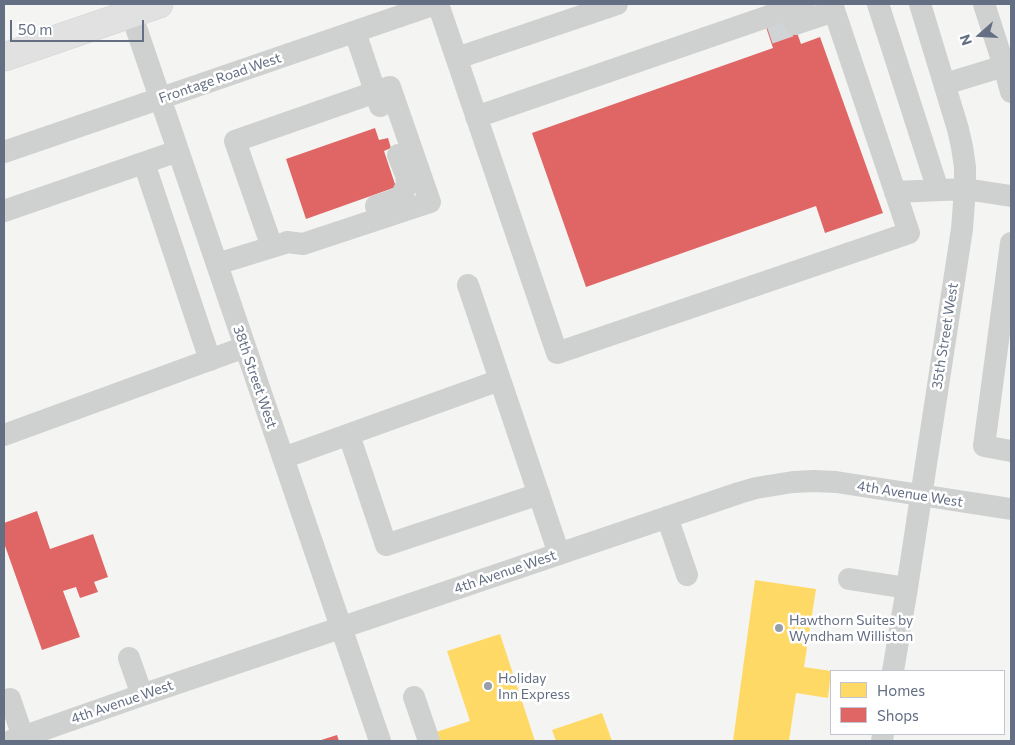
<!DOCTYPE html>
<style>
body{margin:0}
#map{position:relative;width:1015px;height:745px;overflow:hidden;background:#f4f5f3;font-family:Commissioner,sans-serif}
canvas{display:block}
.frame{position:absolute;inset:0;border:5px solid #646f83;pointer-events:none}
.legend{position:absolute;left:830px;top:670px;width:175px;height:65px;box-sizing:border-box;background:#fff;border:1px solid #c1c5cd;margin:0;padding:6px 9px;list-style:none;font-size:15px;color:#646f83}
.legend li{display:flex;align-items:center;gap:10px;height:25px}
.legend b{width:25px;border:1px solid #c1c5cd}
.north{position:absolute;left:955px;top:10px;width:50px;height:50px;-webkit-text-stroke:4px #fff;paint-order:stroke;rotate:251deg;font-size:14px;font-weight:700;line-height:20px;text-align:center;color:#646f83}
.north::after{content:'';display:block;margin:auto;width:18px;height:22px;background:#646f83;clip-path:polygon(50% 0,100% 100%,50% 72%,0 100%)}
.scale{position:absolute;left:10px;top:20px;width:134px;height:22px;box-sizing:border-box;border:2px solid #646f83;border-top:0;padding-left:6px;font-size:15px;line-height:18px;white-space:nowrap;color:#646f83;-webkit-text-stroke:4px #fff;paint-order:stroke}
</style>
<div id="map">
<canvas width="1015" height="745"></canvas>
<div class="frame"></div>
<ul class="legend">
<li><b style="height:14px;background:#ffd966"></b>Homes</li>
<li><b style="height:14px;background:#e06666"></b>Shops</li>
</ul>
<div class="north">N</div>
<div class="scale">50 m</div>
</div>
<script>
const g = document.querySelector('canvas').getContext('2d');
g.lineJoin = 'round';
function fillPath(path, color) { g.fillStyle = color; g.fill(path, 'evenodd'); }
const toPath = rows => new Path2D(rows.map(r => 'M' + r).join(''));
function trace(path, color, width, dash) { g.strokeStyle = color; g.lineWidth = width; g.lineCap = dash ? 'butt' : 'round'; g.setLineDash(dash || []); g.stroke(path); }
function label(font, color, halo, rows, align = 'center') {
  g.font = font + ' Commissioner,sans-serif'; g.lineWidth = 5; g.setLineDash([]); g.textBaseline = 'middle'; g.strokeStyle = halo; g.fillStyle = color; for (const [text, x, y, turn = 0] of rows) {
    g.save(); g.translate(x, y); g.rotate((+turn || 0) * Math.PI / 180); g.textAlign = isNaN(turn) ? turn : align; if (halo) g.strokeText(text, 0, 0); g.fillText(text, 0, 0); g.restore();
  }
}
const homes = toPath([
 [755,580,816,589,804,667,831,671,828,698,796,693,789,741,733,741],
 [500,634,535,741,435,741,433,733,470,721,447,651],
 [602,713,612,741,556,741,552,730]
]);
const shops = toPath([
 [791,15,801,44,820,37,883,213,825,233,816,206,586,287,532,133,773,48,765,24],
 [375,128,379,140,388,138,391,148,384,151,396,187,306,219,286,159],
 [37,511,50,549,93,534,108,577,94,582,98,592,80,598,76,587,63,591,80,637,42,650,4,543,4,523],
 [337,735,339,741,318,741]
]);
const minorTunnel = toPath([
 [769,33,795,24]
]);
const minor = toPath([
 [438,4,557,353,909,233,832,4],
 [878,4,938,190],
 [131,13,380,741],
 [795,24,834,11],
 [355,32,380,106],
 [457,58,617,4],
 [1004,66,1011,92],
 [945,84,1004,66,984,4],
 [476,117,804,4],
 [4,152,435,4],
 [144,163,210,360],
 [895,192,965,189,1011,196],
 [376,206,394,200,402,195,407,184,406,175,398,155],
 [4,211,178,151],
 [1011,243,984,446,1011,451],
 [272,247,235,141,390,87,430,202,303,244,287,242],
 [217,264,285,243],
 [468,285,559,554],
 [4,435,245,347],
 [349,435,386,545,539,494],
 [283,458,500,380],
 [667,517,687,575],
 [849,579,907,588],
 [129,658,142,695],
 [893,671,907,588,962,229,965,189,965,167,962,147,958,129,920,4],
 [414,697,429,741],
 [10,699,23,737],
 [11,741,142,695,739,493,756,488,793,482,814,481,836,482,1011,509],
 [882,741,883,734]
]);
const highway = toPath([
 [4,57,159,4]
]);
const markers = [
 [779,628,5,"#969eaa"],
 [488,686,5,"#969eaa"]
];
const streetNames = [
 ["Frontage Road West",220,78,-19],
 ["35th Street West",945,336,-81],
 ["38th Street West",255,377,71],
 ["4th Avenue West",910,494,9],
 ["4th Avenue West",505,572,-19],
 ["4th Avenue West",122,702,-19]
];
const poiNames = [
 ["Hawthorn Suites by",789,620],
 ["Wyndham Williston",789,636],
 ["Holiday",498,678],
 ["Inn Express",498,694]
];
fillPath(homes, '#ffd966');
fillPath(shops, '#e06666');
trace(minorTunnel, '#d0d4d7', 22, [22, 11]);
trace(highway, '#d1d2d2', 29);
trace(minor, '#cfd0d0', 22);
trace(highway, '#e1e1e2', 28);
for (const [x, y, r, color] of markers) { const dot = new Path2D(); dot.arc(x, y, r, 0, 2 * Math.PI); g.fillStyle = color; g.fill(dot); trace(dot, '#fff', 2); }
label('14px', '#646f83', '#fff', streetNames);
label('14px', '#646f83', '#fff', poiNames, 'left');
</script>
